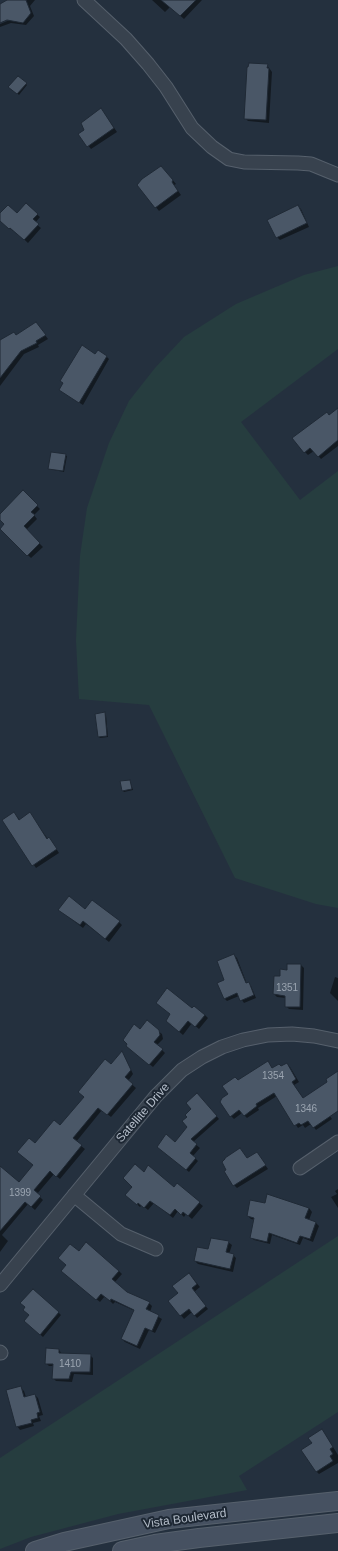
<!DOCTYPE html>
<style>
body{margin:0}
canvas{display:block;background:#24303e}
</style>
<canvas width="338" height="1551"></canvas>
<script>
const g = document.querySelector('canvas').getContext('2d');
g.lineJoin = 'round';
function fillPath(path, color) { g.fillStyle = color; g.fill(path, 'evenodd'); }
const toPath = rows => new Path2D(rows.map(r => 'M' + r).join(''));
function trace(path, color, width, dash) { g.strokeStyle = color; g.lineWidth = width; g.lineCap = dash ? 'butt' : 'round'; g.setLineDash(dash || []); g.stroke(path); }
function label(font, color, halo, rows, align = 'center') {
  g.font = font + ' Arial,sans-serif'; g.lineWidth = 4; g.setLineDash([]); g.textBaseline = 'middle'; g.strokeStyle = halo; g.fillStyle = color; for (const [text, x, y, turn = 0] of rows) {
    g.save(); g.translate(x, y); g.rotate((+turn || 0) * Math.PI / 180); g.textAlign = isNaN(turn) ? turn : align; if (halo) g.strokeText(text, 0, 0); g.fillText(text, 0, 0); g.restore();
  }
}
const green = toPath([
 [338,266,338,349,241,422,300,500,338,471,338,908,316,904,235,878,149,705,79,699,76,640,80,556,87,508,109,443,129,401,155,368,184,337,236,304,304,275],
 [338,1236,338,1412,239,1476,247,1490,118,1514,31,1537,0,1549,0,1458]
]);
const shadow = toPath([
 [8,0,35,0,30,6,34,16,26,25,11,23,0,27,0,24,12,19,12,17,0,22,0,5],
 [152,0,202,0,184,19,170,7,165,12],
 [267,65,272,72,269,123,248,121,245,118],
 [18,77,27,85,19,95,10,87],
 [104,113,117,132,91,149,79,134],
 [164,170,176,184,174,185,181,195,159,211,138,185],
 [26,205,40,217,35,223,41,228,28,243,14,230,13,231,0,221,0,215,17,214],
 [297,206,301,209,309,227,280,240,277,237],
 [36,323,48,339,38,345,39,347,24,354,0,386,0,341,17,336],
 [96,355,106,356,109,359,83,405,64,393,64,384,61,381],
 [338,410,338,446,321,459,314,451,308,455,305,452,329,416],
 [65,455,67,456,64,472,49,469],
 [23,492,40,509,34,515,37,519,26,530,43,547,31,558,1,529,5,524,0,519,0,515],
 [105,713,106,715,108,737,100,738,99,737],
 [130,781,133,790,124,792,123,791],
 [14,813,20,820,32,817,48,839,52,842,59,853,36,868,3,820],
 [85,910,119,922,122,925,109,942,86,924,83,928,63,913],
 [234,955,237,958,247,984,251,986,256,998,244,1003,239,996,227,1001,224,998,226,980],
 [301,965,304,968,303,1010,289,1009,286,1006,286,998,277,997,274,994,281,977,288,971],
 [335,977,338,978,338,1001,330,993],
 [192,1010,205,1015,208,1018,199,1029,192,1023,183,1035,170,1024],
 [140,1030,158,1031,162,1034,163,1039,157,1045,165,1053,153,1067,130,1049,128,1044],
 [122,1053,124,1055,133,1074,128,1081,136,1088,111,1117,102,1110,76,1142,85,1149,60,1179,54,1174,37,1194,43,1200,35,1210,28,1204,2,1235,8,1241,0,1252,0,1175,19,1183,34,1166,21,1155,60,1127],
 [268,1062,273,1069,282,1067,286,1064,290,1067,299,1082,294,1085,304,1099,329,1082,338,1072,338,1111,330,1116,332,1119,316,1130,311,1124,305,1128,303,1125,298,1128,277,1096,258,1108,259,1110,247,1118,242,1113,234,1119,231,1116,230,1094,238,1082],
 [200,1097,219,1119,193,1142,200,1148,193,1156,198,1161,189,1172,161,1150,176,1143,188,1127,188,1117],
 [240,1150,247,1159,257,1153,268,1169,237,1188,234,1185],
 [144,1173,175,1188,177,1185,203,1206,192,1219,186,1214,184,1217,178,1211,173,1218,154,1203,148,1210,142,1205,140,1207,130,1198],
 [338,1189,338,1208,331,1197,337,1194,335,1191],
 [265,1204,309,1208,312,1212,309,1220,316,1223,319,1226,313,1242,303,1238,300,1245,272,1235,270,1244,254,1240,251,1237,255,1220,251,1219,248,1216],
 [228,1242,232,1245,229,1254,233,1255,236,1258,233,1272,198,1264,195,1261,209,1250],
 [79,1252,119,1271,122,1274,115,1282,127,1293,149,1303,152,1306,150,1312,162,1319,155,1333,149,1330,140,1349,125,1342,122,1339,135,1311,115,1302,113,1304,105,1296,100,1302,65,1274],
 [192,1277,200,1287,194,1292,208,1309,197,1318,192,1312,184,1319,169,1301,179,1293],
 [58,1312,61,1315,43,1337,28,1324],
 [59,1350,62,1354,90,1355,93,1358,93,1375,74,1374,72,1382,56,1381,53,1378,54,1366,49,1366,46,1363],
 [21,1388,24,1391,26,1397,35,1395,38,1398,43,1415,39,1416,41,1421,33,1423,34,1426,20,1430,17,1426],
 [325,1434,338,1455,338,1463,319,1474,316,1471]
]);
const building = toPath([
 [7,0,26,0,31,13,23,23,7,20,0,23,0,4,7,0],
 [161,0,196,0,180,16,161,0],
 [249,63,268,64,267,68,269,68,266,120,244,119,247,67,248,67,249,63],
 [18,76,27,83,17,94,8,87,18,76],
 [101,108,114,128,87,147,78,134,84,130,81,123,101,108],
 [161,166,173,180,172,182,178,191,155,208,137,185,142,179,161,166],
 [26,203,38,214,33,219,39,224,24,240,10,228,9,229,0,221,0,213,8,205,17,213,26,203],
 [298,205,307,223,276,238,267,220,298,205],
 [36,322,46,335,36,341,37,343,21,351,0,378,0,340,14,332,16,335,36,322],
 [82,345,95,354,98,350,107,356,79,403,59,390,63,383,60,381,82,345],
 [338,408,338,440,318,457,310,448,304,453,292,438,327,412,329,415,338,408],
 [51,452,66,454,63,471,48,469,51,452],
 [23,490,38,505,31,512,35,515,24,526,40,543,27,556,0,529,4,524,0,520,0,514,23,490],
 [105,712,107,736,98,737,95,714,105,712],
 [130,780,132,789,122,791,120,781,130,780],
 [14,812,19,820,30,812,47,839,49,837,57,849,32,866,2,820,14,812],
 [69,896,85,909,92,900,120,921,105,939,83,921,80,925,58,910,69,896],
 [234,954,246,983,249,982,254,995,240,1001,237,993,224,999,217,983,224,980,217,961,234,954],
 [287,964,301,964,300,1007,285,1007,285,996,273,994,274,976,280,976,280,969,287,970,287,964],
 [167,988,192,1008,194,1006,205,1015,195,1027,188,1021,179,1032,166,1021,170,1014,156,1003,167,988],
 [147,1020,159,1030,160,1035,154,1042,163,1049,149,1065,126,1046,127,1044,123,1040,134,1024,140,1029,147,1020],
 [122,1051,131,1070,125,1077,133,1084,107,1115,98,1108,73,1138,82,1145,56,1177,50,1171,34,1190,41,1196,31,1207,25,1202,0,1231,0,1166,19,1182,33,1165,17,1152,29,1138,35,1143,54,1120,60,1125,84,1097,78,1092,105,1059,111,1064,122,1051],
 [268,1061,272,1068,279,1064,281,1066,287,1063,296,1079,292,1082,303,1098,327,1082,326,1079,338,1071,338,1111,313,1128,308,1121,301,1125,299,1123,294,1126,274,1093,256,1104,257,1106,244,1116,239,1110,230,1117,220,1102,222,1098,228,1094,222,1086,235,1077,238,1080,268,1061],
 [197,1093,217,1116,191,1139,197,1144,190,1153,196,1158,186,1170,157,1147,166,1134,175,1142,187,1127,182,1121,187,1117,185,1115,191,1109,186,1103,197,1093],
 [240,1148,247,1158,257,1152,266,1165,233,1186,224,1171,226,1170,222,1162,225,1159,225,1158,240,1148],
 [135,1164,144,1172,148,1165,174,1187,177,1183,200,1202,188,1216,183,1212,181,1215,175,1209,170,1215,150,1201,144,1208,138,1203,137,1205,125,1195,132,1187,123,1178,135,1164],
 [267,1194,309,1208,305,1218,316,1222,310,1239,300,1236,297,1243,269,1233,267,1242,250,1238,254,1218,247,1216,250,1200,265,1203,267,1194],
 [211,1238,229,1241,226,1252,234,1254,230,1269,194,1261,197,1247,208,1249,211,1238],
 [86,1242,119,1271,112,1279,127,1292,150,1302,146,1309,159,1315,152,1331,145,1328,137,1346,121,1339,134,1310,111,1299,110,1301,101,1294,96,1300,61,1271,66,1265,58,1258,70,1244,79,1251,86,1242],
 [189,1273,197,1284,192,1288,206,1306,194,1316,189,1309,180,1316,168,1301,178,1293,172,1286,189,1273],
 [33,1289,59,1312,40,1335,24,1321,29,1315,23,1310,25,1307,20,1303,33,1289],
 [46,1348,59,1349,59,1353,91,1354,90,1372,71,1372,69,1379,52,1379,53,1364,45,1364,46,1348],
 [21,1386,24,1397,35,1394,40,1412,37,1413,38,1418,31,1420,32,1423,16,1427,6,1390,21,1386],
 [322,1429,333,1447,330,1449,333,1454,330,1456,333,1461,316,1472,301,1450,312,1443,308,1438,322,1429]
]);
const street = toPath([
 [84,0,126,39,148,64,166,87,192,128,212,147,229,159,244,162,298,163,311,164,338,175],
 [300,1168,338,1142],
 [74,1195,121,1234,156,1249],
 [0,1285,156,1096,182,1070,202,1057,222,1047,243,1040,268,1035,292,1034,314,1036,338,1041],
 [0,1352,1,1353]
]);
const secondary = toPath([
 [35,1551,64,1542,169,1519,338,1501],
 [122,1551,155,1544,199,1538,338,1523]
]);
const numberNames = [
 ["1351",287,988],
 ["1354",273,1076],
 ["1346",306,1109],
 ["1399",20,1193],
 ["1410",70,1364]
];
const streetNames = [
 ["Satellite Drive",143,1113,-49],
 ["Vista Boulevard",185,1519,-8]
];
fillPath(green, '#263d3f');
fillPath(shadow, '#0007');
fillPath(building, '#4a5767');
trace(building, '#1f2935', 1);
trace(street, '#56606c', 15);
trace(secondary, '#56606c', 20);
trace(street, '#38424e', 13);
trace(secondary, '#465161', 18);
label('10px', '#9aa4b0', null, numberNames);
label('12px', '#b4bdc9', '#1d2733', streetNames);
</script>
